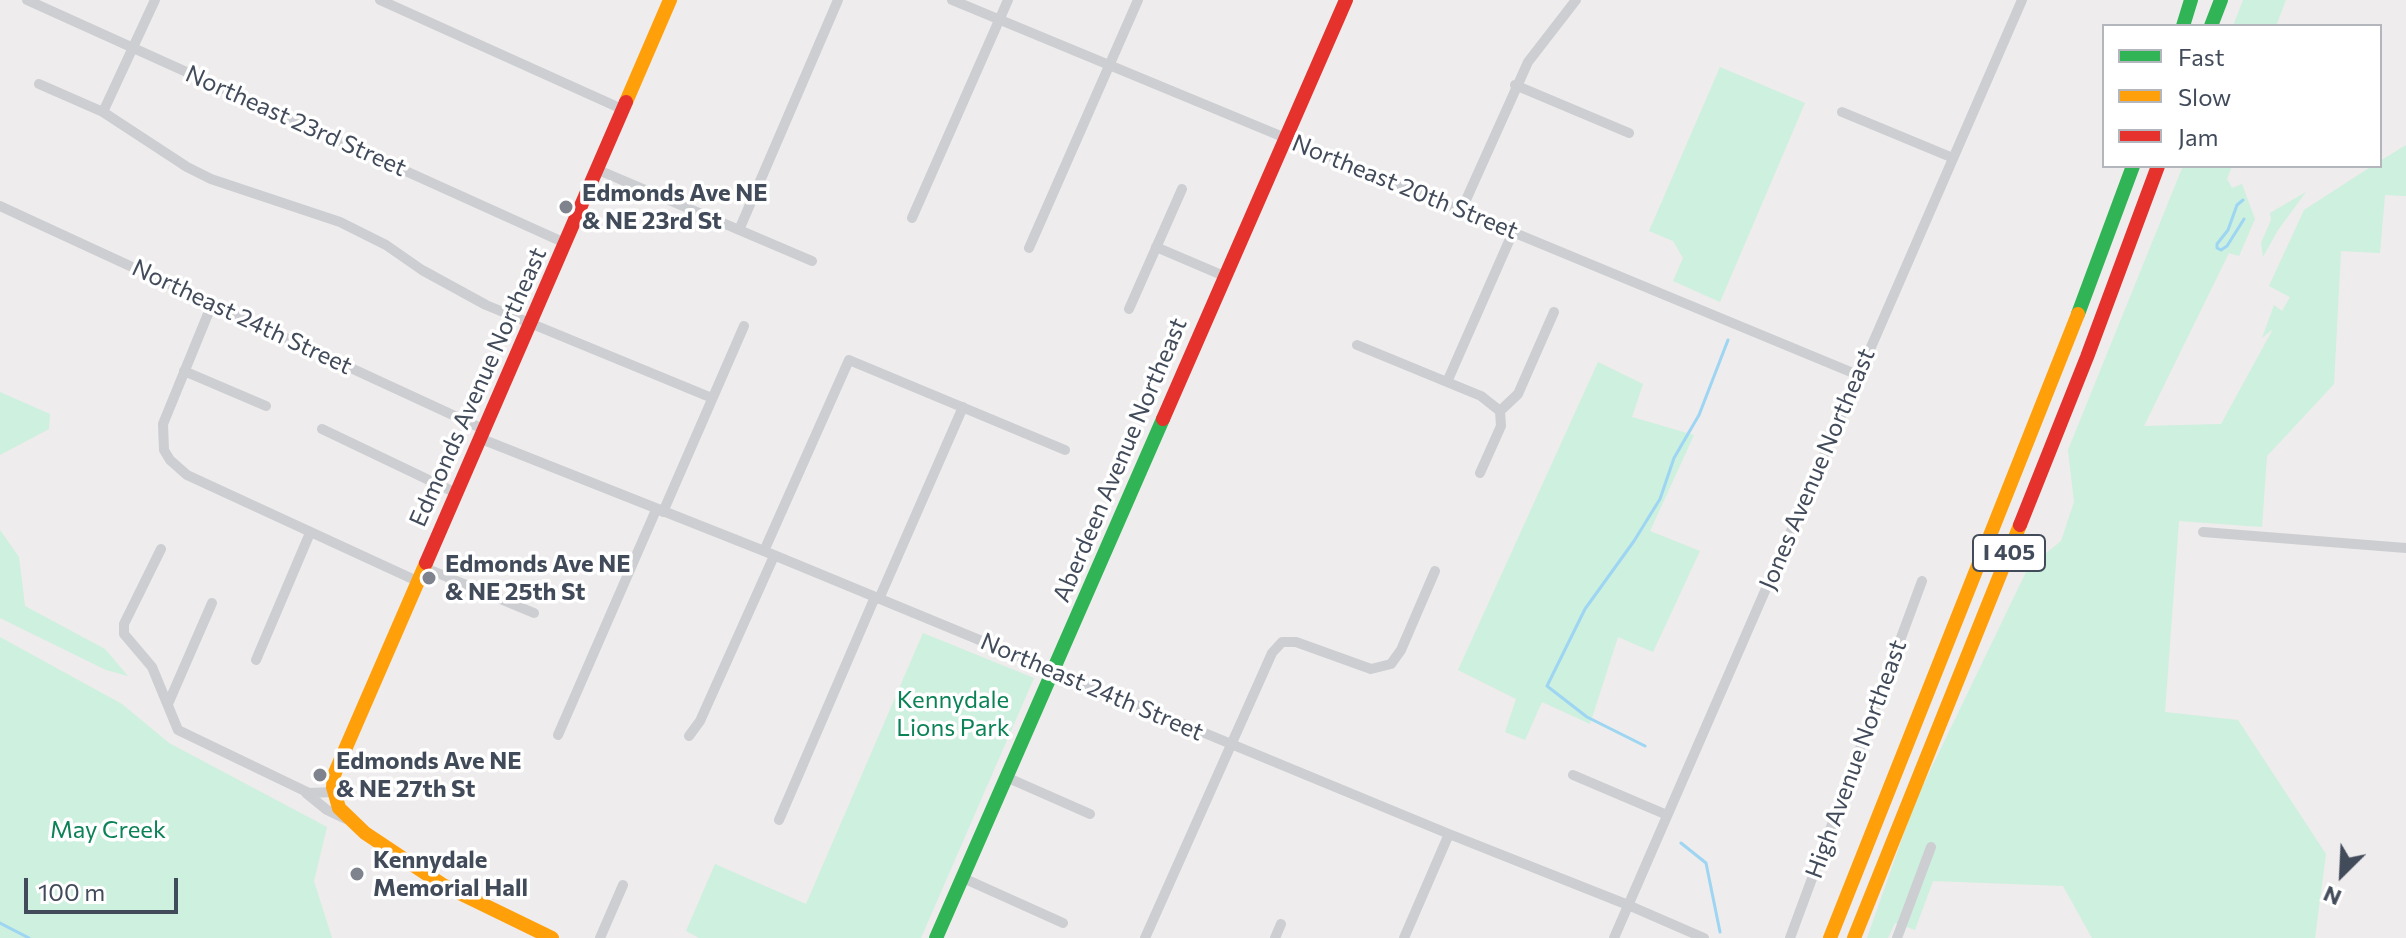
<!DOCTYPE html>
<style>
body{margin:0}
#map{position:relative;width:2406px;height:938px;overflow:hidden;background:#eeecec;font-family:Commissioner,sans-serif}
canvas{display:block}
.legend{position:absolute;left:2102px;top:24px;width:280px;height:144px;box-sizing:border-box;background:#fff;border:2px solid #b3b7bd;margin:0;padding:10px 14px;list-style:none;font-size:24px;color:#424b5a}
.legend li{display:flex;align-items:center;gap:16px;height:40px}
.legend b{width:40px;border:2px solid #b3b7bd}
.north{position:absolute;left:2302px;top:834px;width:80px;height:80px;-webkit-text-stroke:6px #fff;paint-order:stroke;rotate:204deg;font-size:22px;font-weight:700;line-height:32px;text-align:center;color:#424b5a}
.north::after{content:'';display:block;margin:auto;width:28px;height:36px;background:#424b5a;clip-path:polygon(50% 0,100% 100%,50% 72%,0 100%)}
.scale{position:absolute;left:24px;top:878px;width:154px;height:36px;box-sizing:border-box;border:4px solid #424b5a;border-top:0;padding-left:10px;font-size:24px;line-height:28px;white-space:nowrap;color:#424b5a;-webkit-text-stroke:6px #fff;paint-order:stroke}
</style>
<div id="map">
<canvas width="2406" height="938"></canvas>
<ul class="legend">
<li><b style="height:10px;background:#30b455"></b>Fast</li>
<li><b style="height:10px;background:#ff9f0a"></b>Slow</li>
<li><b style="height:10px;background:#e5322d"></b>Jam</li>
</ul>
<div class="north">N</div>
<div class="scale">100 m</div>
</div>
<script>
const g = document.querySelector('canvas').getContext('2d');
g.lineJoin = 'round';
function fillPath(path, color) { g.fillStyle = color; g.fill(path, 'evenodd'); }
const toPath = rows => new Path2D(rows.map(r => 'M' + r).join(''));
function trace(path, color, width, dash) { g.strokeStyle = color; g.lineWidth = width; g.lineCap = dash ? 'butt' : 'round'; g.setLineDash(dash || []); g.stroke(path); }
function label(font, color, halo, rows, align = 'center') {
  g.font = font + ' Commissioner,sans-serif'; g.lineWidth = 7; g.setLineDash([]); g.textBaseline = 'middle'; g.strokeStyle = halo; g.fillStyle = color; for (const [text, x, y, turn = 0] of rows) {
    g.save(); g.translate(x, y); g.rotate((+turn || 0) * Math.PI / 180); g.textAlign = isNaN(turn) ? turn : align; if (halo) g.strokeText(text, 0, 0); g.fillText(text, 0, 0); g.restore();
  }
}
const green = toPath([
 [2243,0,2286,0,2276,26,2233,26],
 [1720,67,1805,103,1720,302,1673,281,1683,258,1673,241,1649,231],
 [2406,145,2406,196,2385,195,2380,253,2341,251,2334,384,2267,456,2262,527,2179,521,2165,712,2238,720,2326,854,2315,938,2092,938,2063,886,1933,881,1915,930,1895,923,1888,938,1867,938,1915,802,2028,568,2061,541,2074,502,2068,450,2183,166,2232,166,2227,179,2232,188,2242,184,2255,219,2239,256,2229,253,2144,426,2221,424,2273,329,2262,338,2274,305,2282,311,2290,297,2269,286,2304,210,2372,166,2380,166,2380,161],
 [2306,192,2278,230,2263,257,2261,243,2271,220,2270,213],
 [1598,362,1643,384,1632,417,1694,435,1650,531,1700,551,1653,652,1618,637,1590,724,1542,702,1525,740,1505,732,1516,699,1458,670],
 [0,392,50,414,49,429,0,455],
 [0,530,19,557,25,606,105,649,128,676,106,670,0,618],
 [923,633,1034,678,921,938,699,938,686,931,715,864,806,904],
 [0,637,122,704,169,743,327,827,314,881,332,938,0,938]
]);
const stream = toPath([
 [2243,200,2237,205,2228,230,2217,244,2217,248,2221,250,2227,246,2244,219],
 [1645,746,1587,717,1547,686,1585,609,1634,541,1660,499,1674,458,1699,415,1728,340],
 [1681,843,1706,863,1720,932],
 [0,923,29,938]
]);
const street = toPath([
 [27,0,565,243],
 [380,0,622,109],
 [952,0,1858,375],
 [39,84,103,112,187,167,211,179,340,222,386,245,422,270,486,305,712,398],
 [1515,85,1629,133],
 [103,112,155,0],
 [1842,112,1953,158],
 [596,169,812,261],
 [0,206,483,429],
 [1461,211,1528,62,1576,0],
 [912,218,1008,0],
 [739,230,838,0],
 [1156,247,1224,276],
 [1029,248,1138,0],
 [212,304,163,424,164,450,170,460,187,475,417,581],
 [1129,309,1182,189],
 [1357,345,1481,396,1500,411],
 [184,371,266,406],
 [1447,382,1513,232],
 [322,429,456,493],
 [479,438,764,551,1449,834,1628,905,1704,938],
 [1480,473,1501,426,1500,411,1518,394,1554,312],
 [663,512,744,326],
 [2203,532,2406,548],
 [161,549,124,624,124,634,152,667,178,730,309,793,334,792],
 [764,551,849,360,1065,450],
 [423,567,534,613],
 [879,599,963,407],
 [256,660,310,533],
 [168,704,212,603],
 [558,735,656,510],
 [689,736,700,721,774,556],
 [1573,775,1667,815],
 [1006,777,1090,814],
 [306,793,327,810,346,819],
 [779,820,875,597],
 [963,878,1063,923],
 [600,938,623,885],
 [1145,938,1272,653,1282,642,1296,642,1371,669,1391,664,1401,650,1435,571],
 [1275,938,1281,924],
 [1404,938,1449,834],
 [1614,938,2022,0],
 [1790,938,1922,581],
 [1897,938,1931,847]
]);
const fast = toPath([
 [2183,26,2191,0],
 [2211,26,2221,0],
 [2078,314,2133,166],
 [936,938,1163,419]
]);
const slow = toPath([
 [626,102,670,0],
 [426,563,334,775,333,787,339,808,365,833,443,885,552,938],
 [1830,938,2078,314],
 [1854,938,2020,525]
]);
const jam = toPath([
 [1163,419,1346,0],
 [2020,525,2087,357,2158,166],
 [426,563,626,102]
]);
const markers = [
 [566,207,8,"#7e838d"],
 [429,578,8,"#7e838d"],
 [320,775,8,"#7e838d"],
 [357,874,8,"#7e838d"]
];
const shields = [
 [2009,553,72]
];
const shieldNames = [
 ["I 405",2009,553]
];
const streetNames = [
 ["Northeast 23rd Street",296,121,24],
 ["Northeast 20th Street",1405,187,22],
 ["Northeast 24th Street",242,317,25],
 ["Edmonds Avenue Northeast",478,387,-66],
 ["Aberdeen Avenue Northeast",1120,460,-67],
 ["Jones Avenue Northeast",1817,469,-67],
 ["Northeast 24th Street",1092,687,23],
 ["High Avenue Northeast",1856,759,-70]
];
const poiNames = [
 ["Edmonds Ave NE",582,193],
 ["& NE 23rd St",582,221],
 ["Edmonds Ave NE",445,564],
 ["& NE 25th St",445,592],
 ["Edmonds Ave NE",336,761],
 ["& NE 27th St",336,789],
 ["Kennydale",373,860],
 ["Memorial Hall",373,888]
];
const parkNames = [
 ["Kennydale",953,700],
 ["Lions Park",953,728],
 ["May Creek",108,830]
];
fillPath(green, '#cdf0df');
trace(stream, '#9dd5f2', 3);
trace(street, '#ccced2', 10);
trace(fast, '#30b455', 14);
trace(slow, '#ff9f0a', 14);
trace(jam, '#e5322d', 14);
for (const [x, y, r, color] of markers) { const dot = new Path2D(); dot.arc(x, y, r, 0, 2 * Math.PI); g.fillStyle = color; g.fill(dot); trace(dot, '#fff', 3); }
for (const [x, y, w] of shields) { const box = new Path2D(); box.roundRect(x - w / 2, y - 18, w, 36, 6); g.fillStyle = '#fff'; g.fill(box); trace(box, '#424b5a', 2); }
label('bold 22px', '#424b5a', null, shieldNames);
label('24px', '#424b5a', '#fff', streetNames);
label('bold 24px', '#424b5a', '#fff', poiNames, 'left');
label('24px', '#0c8257', '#fff', parkNames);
</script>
